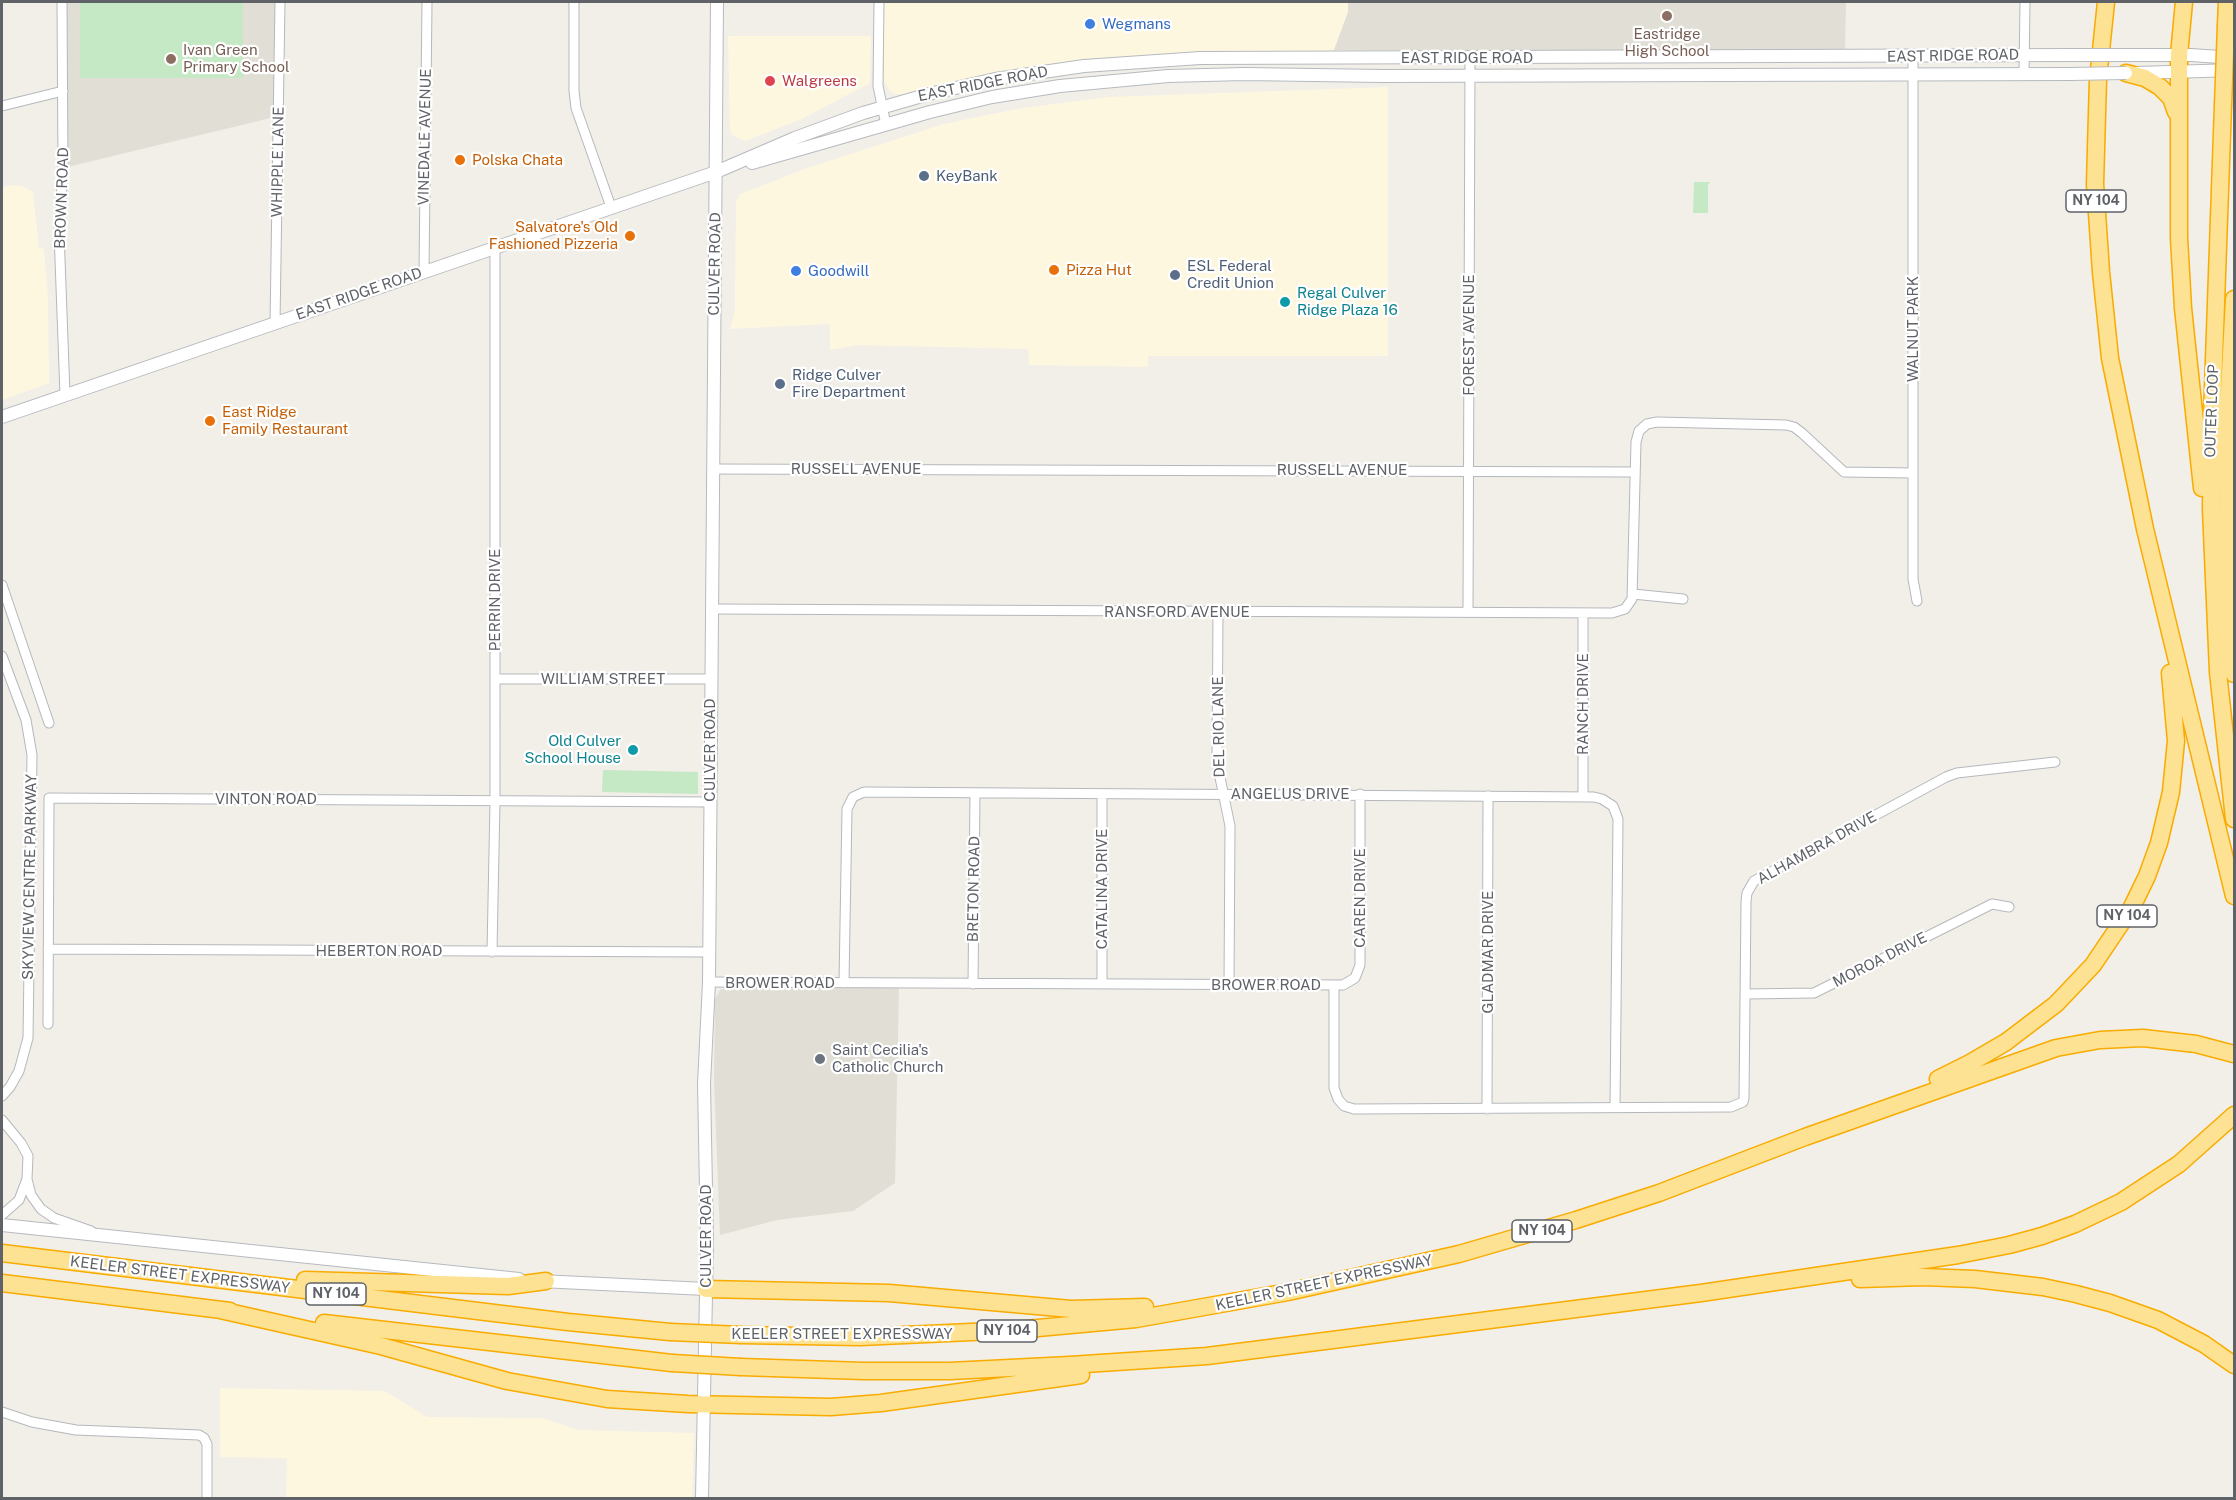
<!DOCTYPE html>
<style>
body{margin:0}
#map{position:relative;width:2236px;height:1500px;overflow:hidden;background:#f1efe8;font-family:"Public Sans",sans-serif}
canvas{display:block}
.frame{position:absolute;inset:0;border:3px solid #5f6368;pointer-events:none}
</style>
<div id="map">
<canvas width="2236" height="1500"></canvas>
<div class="frame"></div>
</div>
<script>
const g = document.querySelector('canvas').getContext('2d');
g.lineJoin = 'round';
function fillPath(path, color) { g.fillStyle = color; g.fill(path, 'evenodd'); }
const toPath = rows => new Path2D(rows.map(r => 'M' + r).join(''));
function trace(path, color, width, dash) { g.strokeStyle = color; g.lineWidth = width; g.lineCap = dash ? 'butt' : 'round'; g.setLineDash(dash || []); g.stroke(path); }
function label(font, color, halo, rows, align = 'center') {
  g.font = font + ' "Public Sans",sans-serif'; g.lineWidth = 4.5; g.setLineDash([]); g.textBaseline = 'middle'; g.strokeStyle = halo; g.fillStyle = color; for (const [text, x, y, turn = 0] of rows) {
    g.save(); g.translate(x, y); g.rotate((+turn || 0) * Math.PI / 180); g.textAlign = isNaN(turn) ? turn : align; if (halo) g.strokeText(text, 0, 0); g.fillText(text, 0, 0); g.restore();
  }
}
const commercial = toPath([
 [883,2,1348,2,1348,12,1334,50,1329,51,1206,52,1142,55,1083,60,1018,69,905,94,896,94,890,91,884,81],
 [728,36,871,36,870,83,802,119,745,141,734,136,730,131],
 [1388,87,1388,356,1148,356,1148,367,1029,365,1028,349,857,345,830,350,830,324,730,329,735,310,736,202,740,194,810,167,944,124,1016,109,1108,97],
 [12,185,25,187,33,192,39,248,44,249,48,300,49,383,2,400,2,188],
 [220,1388,385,1391,427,1417,543,1418,578,1430,694,1433,692,1498,286,1498,287,1458,220,1457]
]);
const education = toPath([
 [61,2,280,2,279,116,63,168],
 [1348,2,1846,2,1845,51,1334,50,1348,12],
 [729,986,899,987,895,1183,853,1211,777,1220,720,1235,714,1081,715,999,720,990]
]);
const green = toPath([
 [80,2,243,2,243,78,80,78],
 [1694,182,1710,182,1708,185,1708,213,1693,213],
 [603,770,698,772,698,794,602,792]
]);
const minor = toPath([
 [62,2,63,168,59,232,65,395],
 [574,2,574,91,576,108,611,207],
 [879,2,878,86,886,125],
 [1913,56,1913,579,1917,601],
 [2024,74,2025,2],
 [2,106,63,91],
 [424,272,427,2],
 [275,323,280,2],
 [713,469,1635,472],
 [2,585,49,723],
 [1633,594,1683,599],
 [712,609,1612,613,1625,609,1632,599,1636,442,1639,431,1647,424,1657,422,1786,425,1794,427,1802,433,1844,472,1913,473],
 [1218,612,1217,763,1230,826,1229,985],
 [1468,612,1470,59],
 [2,656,26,720,32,755,28,1038,19,1071,10,1087,2,1096],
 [495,679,711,679],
 [1102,794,1102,984],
 [1583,796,1583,613],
 [48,949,709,952],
 [492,952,495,801,495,247],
 [709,982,1343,985,1355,978,1360,965,1360,794],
 [844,983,847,809,853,797,864,792,1594,797,1602,799,1613,806,1618,819,1615,1107],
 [973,984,975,793],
 [1334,985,1334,1088,1338,1099,1344,1106,1354,1109,1731,1107,1743,1102,1744,1098,1746,902,1747,893,1754,881,1946,777,1957,773,2055,762],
 [1746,994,1814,993,1992,904,2009,907],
 [48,1024,49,798,710,802],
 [1487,1109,1488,796],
 [2,1120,21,1143,28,1156,27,1179,31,1195,41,1209,54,1218,91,1231],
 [2,1215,19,1200,27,1179],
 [2,1412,32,1422,76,1430,199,1435,204,1438,207,1444,207,1498]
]);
const secondary = toPath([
 [2127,55,2191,55,2234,58],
 [2137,73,2234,70],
 [752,163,930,112,992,97,1060,86,1168,76,1244,74,1383,76,2070,74],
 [2,417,716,172,795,138,863,113,929,94,995,79,1084,66,1200,58,2071,55],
 [2,1225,519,1279],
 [540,1281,706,1289],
 [702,1498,707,1242,704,1084,709,982,717,2]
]);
const motorway = toPath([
 [2106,2,2098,79,2095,184,2101,272,2110,358,2145,529,2234,896],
 [2184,2,2179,55,2179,238,2183,308,2202,488],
 [2226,25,2227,2],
 [2126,73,2145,78,2160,87,2171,98,2176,112],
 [2223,105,2212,416,2211,509,2218,672,2234,819],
 [2234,299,2228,410,2227,514,2234,674],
 [1938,1079,1970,1063,2006,1042,2056,1004,2093,965,2132,907,2147,876,2159,843,2171,792,2176,741,2170,673],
 [2,1253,568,1322,670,1332],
 [1860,1279,1923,1277,1975,1279,2043,1287,2076,1294,2110,1303,2158,1320,2204,1344,2234,1365],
 [305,1280,508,1286,546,1281],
 [2,1283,230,1311],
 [706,1289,889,1293,1071,1309,1145,1307],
 [220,1310,381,1346,507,1381,607,1399,688,1404,831,1407,881,1403,1081,1375],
 [324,1323,672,1363],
 [741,1335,860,1337,1016,1330,1136,1319,1288,1292,1459,1254,1576,1220,1659,1193,1805,1137,2056,1048,2100,1040,2143,1038,2196,1044,2234,1054],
 [741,1367,864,1371,950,1371,1070,1365,1207,1356,1701,1293,1958,1255,2009,1245,2042,1236,2075,1224,2121,1202,2179,1164,2234,1115]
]);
const secondaryBridge = toPath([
 [2071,55,2127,55],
 [2070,74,2126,73]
]);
const motorwayBridge = toPath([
 [2223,105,2226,25],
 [670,1332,741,1335],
 [672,1363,741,1367]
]);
const markers = [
 [1667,16,6,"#8d6e63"],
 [1090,24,6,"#3f7fe0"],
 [171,59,6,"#8d6e63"],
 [770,81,6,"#e0444e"],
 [460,160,6,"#e8710a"],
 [924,176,6,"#5c6f8a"],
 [630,236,6,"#e8710a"],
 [1054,270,6,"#e8710a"],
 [796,271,6,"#3f7fe0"],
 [1175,275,6,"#5c6f8a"],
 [1285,302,6,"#0f9aa8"],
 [780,384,6,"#5c6f8a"],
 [210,421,6,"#e8710a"],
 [633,750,6,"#0f9aa8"],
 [820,1059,6,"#6b7280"]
];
const shields = [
 [2096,201,60],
 [2127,916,60],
 [1542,1231,60],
 [336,1294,60],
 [1007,1331,60]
];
const shieldNames = [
 ["NY 104",2096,201],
 ["NY 104",2127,916],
 ["NY 104",1542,1231],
 ["NY 104",336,1294],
 ["NY 104",1007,1331]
];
const shopNames = [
 ["Wegmans",1102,24],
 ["Goodwill",808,271]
];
const educationNames = [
 ["Eastridge",1667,34],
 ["High School",1667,51],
 ["Ivan Green",183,50,"left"],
 ["Primary School",183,67,"left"]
];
const streetNames = [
 ["EAST RIDGE ROAD",1953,56,-1],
 ["EAST RIDGE ROAD",1467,58],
 ["EAST RIDGE ROAD",983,84,-11],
 ["VINEDALE AVENUE",425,137,-89],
 ["WHIPPLE LANE",278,162,-89],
 ["BROWN ROAD",62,198,-88],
 ["CULVER ROAD",715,264,-89],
 ["EAST RIDGE ROAD",359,294,-19],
 ["WALNUT PARK",1913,329,-90],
 ["FOREST AVENUE",1469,335,-90],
 ["OUTER LOOP",2212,411,-88],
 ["RUSSELL AVENUE",856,469],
 ["RUSSELL AVENUE",1342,470],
 ["PERRIN DRIVE",495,600,-90],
 ["RANSFORD AVENUE",1177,612],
 ["WILLIAM STREET",603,679],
 ["RANCH DRIVE",1583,704,-90],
 ["DEL RIO LANE",1219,727,-91],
 ["CULVER ROAD",710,750,-90],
 ["ANGELUS DRIVE",1290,794],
 ["VINTON ROAD",266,799],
 ["ALHAMBRA DRIVE",1817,848,-29],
 ["SKYVIEW CENTRE PARKWAY",30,877,-89],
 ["BRETON ROAD",974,889,-89],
 ["CATALINA DRIVE",1102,889,-90],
 ["CAREN DRIVE",1360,898,-90],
 ["HEBERTON ROAD",379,951],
 ["GLADMAR DRIVE",1488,952,-90],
 ["MOROA DRIVE",1880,960,-27],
 ["BROWER ROAD",780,983],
 ["BROWER ROAD",1266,985],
 ["CULVER ROAD",706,1236,-90],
 ["KEELER STREET EXPRESSWAY",180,1275,7],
 ["KEELER STREET EXPRESSWAY",1324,1283,-12],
 ["KEELER STREET EXPRESSWAY",842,1334]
];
const healthNames = [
 ["Walgreens",782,81]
];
const foodNames = [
 ["Polska Chata",472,160],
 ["Salvatore's Old",618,227,"right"],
 ["Fashioned Pizzeria",618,244,"right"],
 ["Pizza Hut",1066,270],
 ["East Ridge",222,412],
 ["Family Restaurant",222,429]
];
const serviceNames = [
 ["KeyBank",936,176],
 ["ESL Federal",1187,266],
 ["Credit Union",1187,283],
 ["Ridge Culver",792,375],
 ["Fire Department",792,392]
];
const cultureNames = [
 ["Regal Culver",1297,293],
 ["Ridge Plaza 16",1297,310],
 ["Old Culver",621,741,"right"],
 ["School House",621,758,"right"]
];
const worshipNames = [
 ["Saint Cecilia's",832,1050],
 ["Catholic Church",832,1067]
];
fillPath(commercial, '#fef7e0');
fillPath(education, '#e1ded6');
fillPath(green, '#c5e8c5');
trace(minor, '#b5b8bc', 11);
trace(secondary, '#b6babf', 14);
trace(motorway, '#f9ab00', 19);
trace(minor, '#fff', 9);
trace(secondary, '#fff', 12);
trace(motorway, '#fde293', 16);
trace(secondaryBridge, '#b6babf', 14, []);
trace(motorwayBridge, '#f9ab00', 19, []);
trace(secondaryBridge, '#fff', 12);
trace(motorwayBridge, '#fde293', 16);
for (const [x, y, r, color] of markers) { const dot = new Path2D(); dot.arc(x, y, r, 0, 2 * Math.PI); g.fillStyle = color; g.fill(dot); trace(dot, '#fff', 2); }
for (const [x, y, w] of shields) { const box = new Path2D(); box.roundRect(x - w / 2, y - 11, w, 22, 4.5); g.fillStyle = '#fff'; g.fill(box); trace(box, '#5f6368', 1.5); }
label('bold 14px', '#5f6368', null, shieldNames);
label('15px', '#366cbe', '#fff', shopNames, 'left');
label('15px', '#785e54', '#fff', educationNames);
label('15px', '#5f6368', '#fff', streetNames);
label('15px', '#be3a42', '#fff', healthNames, 'left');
label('15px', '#c56008', '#fff', foodNames, 'left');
label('15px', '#4e5e75', '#fff', serviceNames, 'left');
label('15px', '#0d838f', '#fff', cultureNames, 'left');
label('15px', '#5b616d', '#fff', worshipNames, 'left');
</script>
